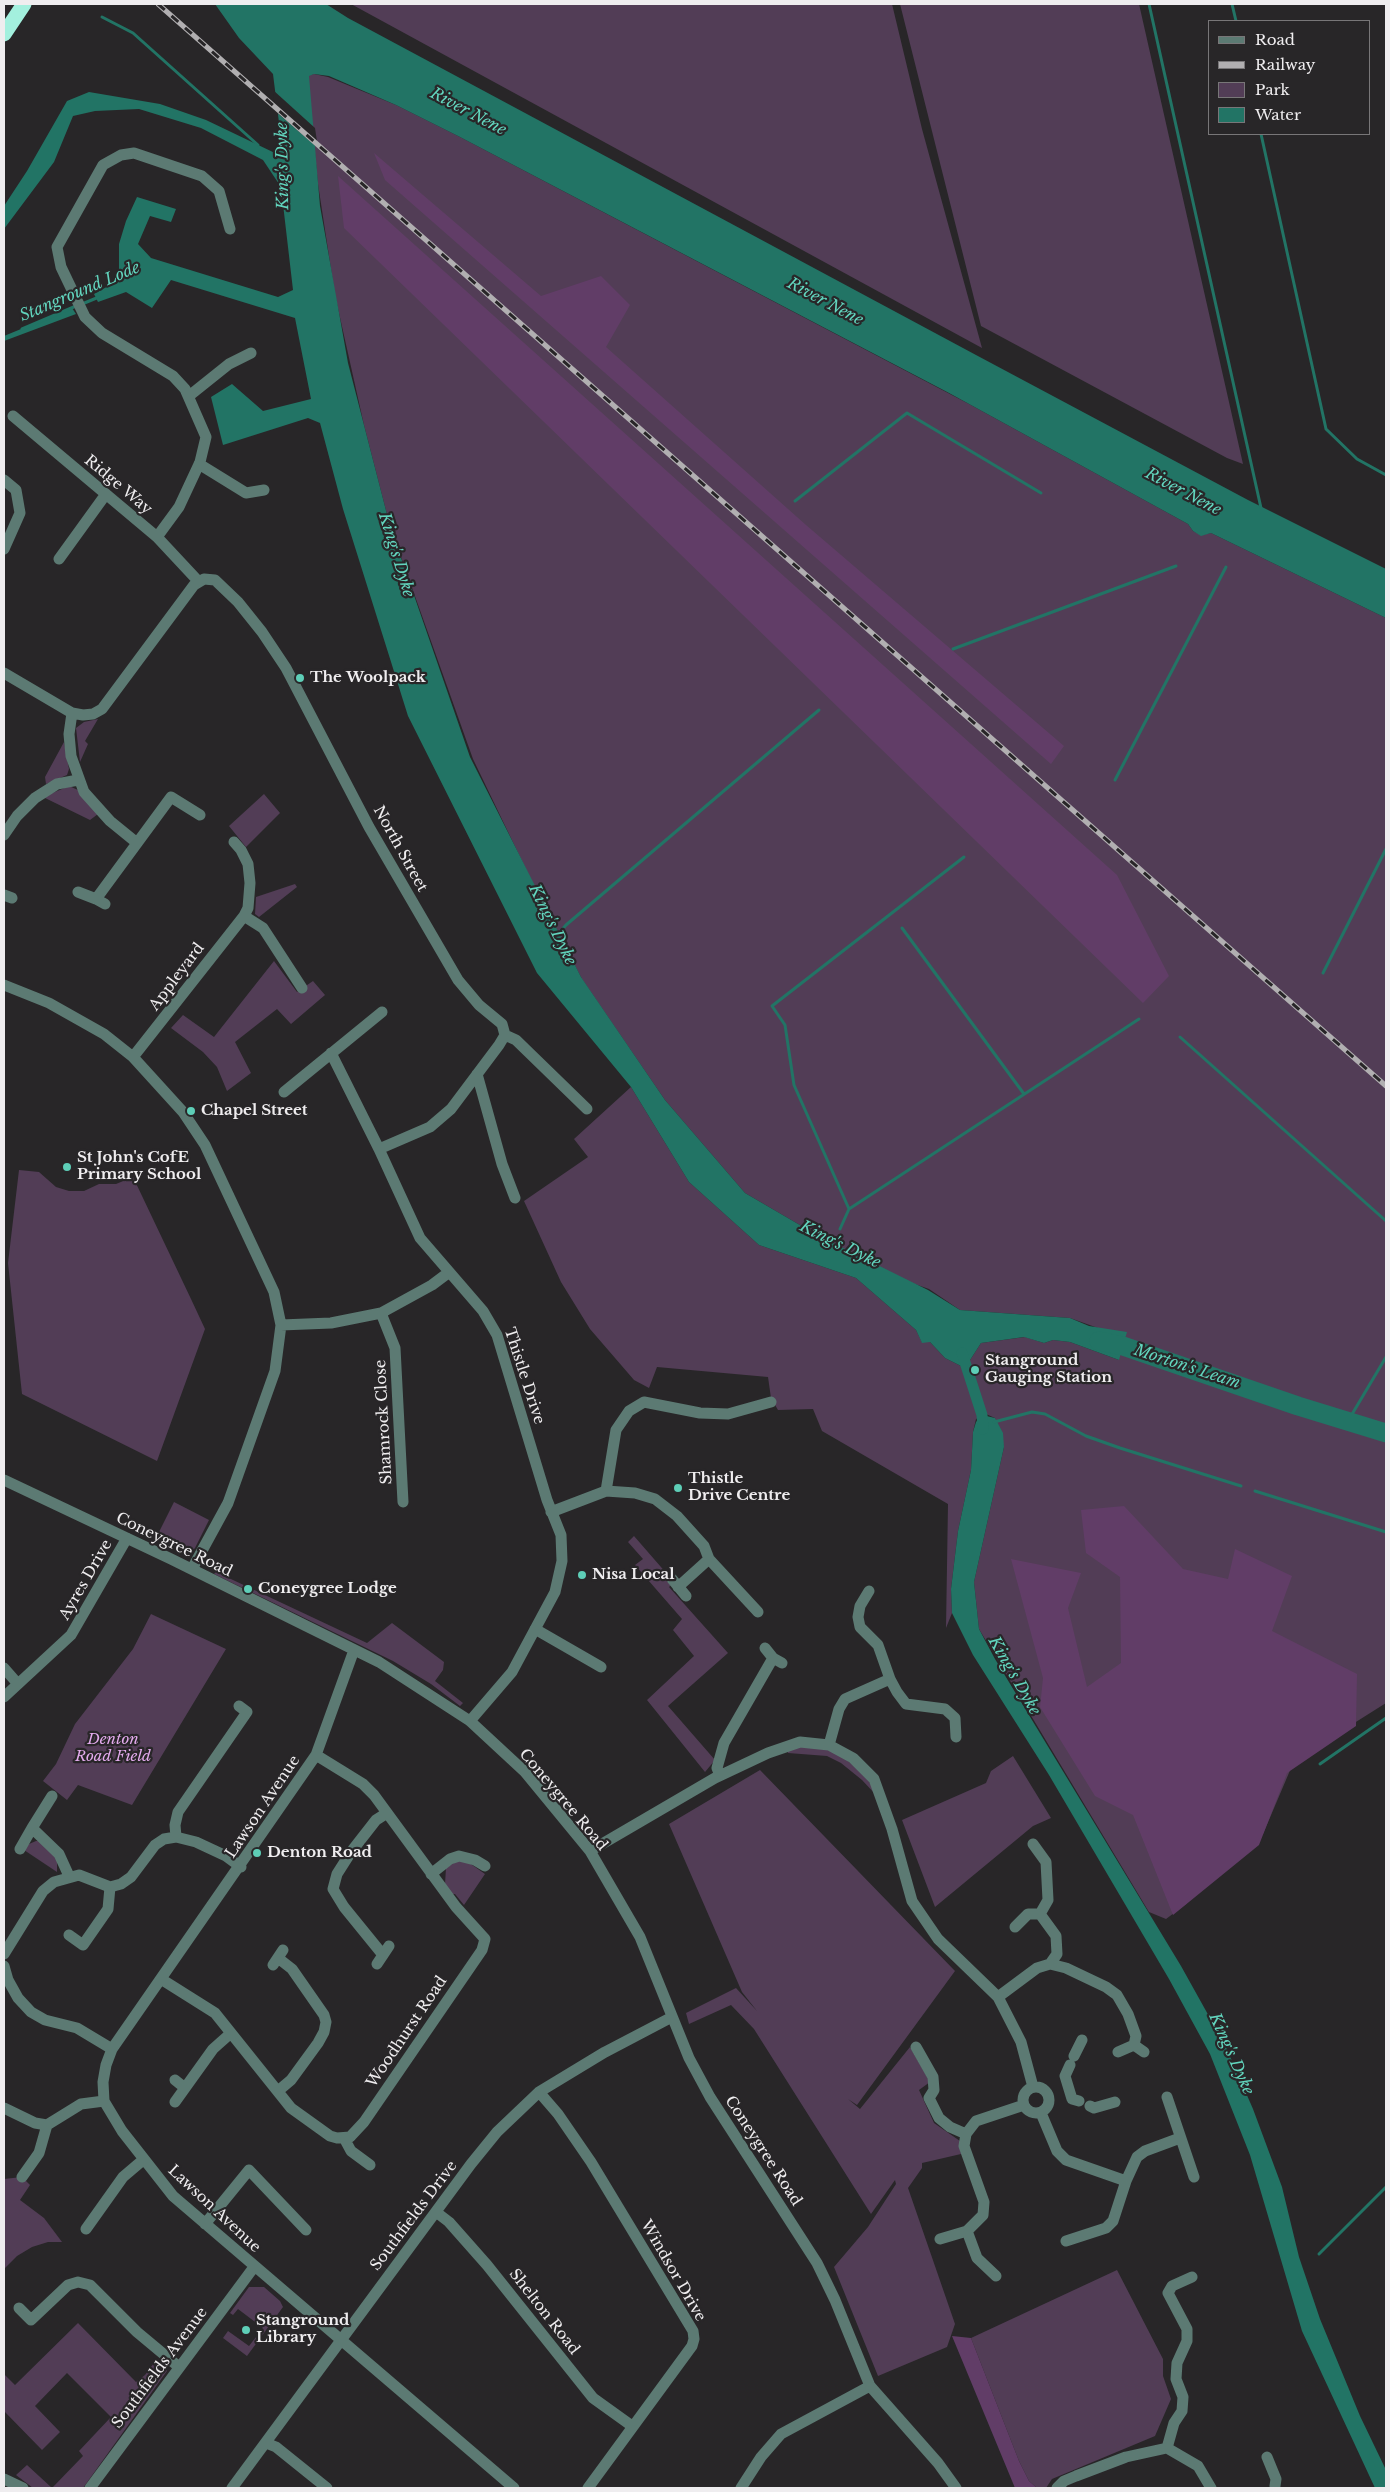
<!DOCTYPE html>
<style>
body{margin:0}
#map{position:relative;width:1390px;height:2492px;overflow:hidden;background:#282628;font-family:"Libre Baskerville",serif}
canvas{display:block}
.frame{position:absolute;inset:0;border:5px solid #efedef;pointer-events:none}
.legend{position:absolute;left:1208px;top:20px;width:162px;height:115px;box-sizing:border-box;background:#282628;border:1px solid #787678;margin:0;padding:6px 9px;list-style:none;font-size:15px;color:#efedef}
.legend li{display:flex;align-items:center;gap:10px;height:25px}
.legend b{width:25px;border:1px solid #787678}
</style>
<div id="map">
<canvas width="1390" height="2492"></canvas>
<div class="frame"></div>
<ul class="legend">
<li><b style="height:6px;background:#5c7a73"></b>Road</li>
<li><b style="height:6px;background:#b1afb1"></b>Railway</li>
<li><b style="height:14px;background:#523d56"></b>Park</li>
<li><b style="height:14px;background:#227465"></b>Water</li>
</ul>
</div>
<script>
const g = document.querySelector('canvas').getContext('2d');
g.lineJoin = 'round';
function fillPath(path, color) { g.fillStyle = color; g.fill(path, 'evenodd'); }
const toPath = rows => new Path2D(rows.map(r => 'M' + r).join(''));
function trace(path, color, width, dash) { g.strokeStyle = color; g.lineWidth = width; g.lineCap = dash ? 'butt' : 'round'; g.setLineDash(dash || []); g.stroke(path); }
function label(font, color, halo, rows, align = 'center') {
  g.font = font + ' "Libre Baskerville",serif'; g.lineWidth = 4.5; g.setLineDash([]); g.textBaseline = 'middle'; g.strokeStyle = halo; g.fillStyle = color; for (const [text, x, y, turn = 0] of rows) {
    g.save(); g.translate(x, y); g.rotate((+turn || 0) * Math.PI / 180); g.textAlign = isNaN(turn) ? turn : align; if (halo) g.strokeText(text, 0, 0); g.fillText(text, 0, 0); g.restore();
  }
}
const green = toPath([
 [351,4,892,4,922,129,982,348],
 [900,4,1139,4,1243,464,1227,458,981,326],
 [314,74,328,77,396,105,460,137,969,404,1188,524,1193,531,1201,535,1211,533,1386,618,1386,1703,1294,1761,1263,1834,1186,1904,1166,1919,1149,1912,979,1629,974,1582,1004,1447,995,1418,986,1414,976,1419,973,1432,971,1470,958,1531,951,1589,952,1613,946,1628,948,1504,822,1431,813,1409,778,1410,771,1398,768,1377,657,1367,649,1388,634,1380,590,1329,561,1282,524,1201,588,1157,574,1139,631,1087,689,1182,759,1245,856,1278,916,1330,922,1342,930,1342,945,1358,965,1368,981,1343,1025,1337,1044,1343,1053,1340,1070,1342,1119,1360,1098,1328,1070,1318,960,1310,929,1289,909,1282,817,1235,745,1193,665,1100,582,979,547,913,473,759,390,526,364,425,335,295,318,184,308,83,309,75],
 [98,719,85,741,88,744,80,762,76,728,84,722],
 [64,742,69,769,67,775,46,784,45,777],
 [69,786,78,790,98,814,90,820,43,797],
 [264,794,280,813,246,847,229,826],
 [295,884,297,887,259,917,255,914,256,897],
 [274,961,297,992,313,981,325,995,291,1024,277,1009,235,1042,251,1073,227,1091,217,1067,203,1052,171,1028,183,1015,214,1037],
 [19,1170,39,1172,56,1187,69,1191,84,1191,99,1184,116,1184,133,1177,191,1299,205,1329,157,1461,22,1394,8,1263],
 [174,1502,209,1520,195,1548,191,1552,185,1552,160,1540,157,1536],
 [634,1536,674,1582,669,1587,728,1653,668,1706,715,1760,705,1772,647,1700,694,1656,673,1630,682,1619,635,1565,643,1559,628,1542],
 [216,1572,367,1643,392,1623,444,1662,443,1670,435,1681,463,1703,460,1706,431,1684,393,1661,214,1574],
 [151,1614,226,1649,132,1805,78,1785,67,1800,43,1781,56,1764,75,1724,133,1649],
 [811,1745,839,1753,867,1777,876,1795,862,1780,841,1763,827,1756,788,1753,788,1748],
 [1013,1756,1051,1818,1033,1826,935,1907,902,1820,986,1783,991,1771],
 [760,1770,955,1971,857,2105,848,2099,860,2109,910,2047,930,2082,919,2090,934,2123,960,2141,961,2154,922,2163,922,2168,908,2188,955,2324,947,2347,878,2376,834,2267,868,2227,896,2184,895,2180,871,2214,754,2029,731,2005,689,2024,686,2013,736,1988,757,2011,742,1992,669,1824],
 [36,1841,41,1841,57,1857,57,1872,24,1850,29,1844],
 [458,1860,468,1862,485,1874,464,1905,455,1894,451,1894,445,1884,446,1868],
 [22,2177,30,2185,20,2200,44,2218,62,2242,48,2242,32,2247,17,2256,4,2269,4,2179],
 [1117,2270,1163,2359,1163,2376,1171,2399,1155,2436,1052,2479,1046,2488,1037,2488,1029,2481,1019,2461,971,2338],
 [249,2287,264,2287,280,2301,283,2307,247,2356,223,2338,228,2331,249,2346,263,2328,238,2309,233,2315,230,2313],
 [78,2323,136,2382,145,2375,157,2359,166,2364,167,2371,83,2488,33,2488,16,2475,27,2465,52,2488,83,2456,79,2451,111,2417,67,2373,35,2406,60,2432,42,2450,4,2411,4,2374,15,2385]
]);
const forest = toPath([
 [374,153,541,296,601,276,630,305,606,347,806,525,1064,746,1051,764,385,180],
 [338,176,1117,875,1169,976,1143,1003,344,228],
 [1124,1506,1183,1569,1228,1579,1235,1549,1292,1576,1272,1631,1357,1674,1356,1726,1287,1773,1259,1845,1173,1915,1133,1815,1095,1796,1040,1707,1043,1678,1011,1559,1081,1573,1068,1608,1087,1687,1121,1663,1120,1577,1086,1553,1081,1510],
 [952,2336,971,2338,1019,2461,1029,2481,1037,2488,1015,2488]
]);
const water = toPath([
 [215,4,326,4,348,18,976,355,1248,500,1386,569,1386,618,1211,533,1201,536,1193,531,1188,524,949,393,460,137,396,105,329,76,314,74,309,76,320,206,348,363,390,526,470,757,581,977,665,1100,745,1193,817,1235,928,1290,960,1310,1070,1318,1089,1326,1127,1332,1119,1360,1070,1342,1053,1340,1044,1343,1024,1337,981,1343,965,1368,945,1358,930,1342,922,1343,916,1330,856,1278,759,1245,689,1182,631,1087,537,973,408,716,343,509,320,423,308,418,223,445,211,397,232,384,263,411,311,399,295,318,171,280,152,308,126,292,98,302,94,294,119,280,119,244,126,221,137,197,176,209,171,222,150,216,138,244,151,258,278,297,293,290,281,187,263,160,201,128,139,109,95,111,73,116,54,162,4,229,4,206,27,171,67,101,89,92,160,104,206,120,277,154,282,147,273,74,239,38],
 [72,308,76,314,4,341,4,336],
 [982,1415,995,1418,1003,1433,1004,1447,974,1582,979,1629,995,1659,1181,1966,1225,2045,1253,2109,1282,2187,1299,2257,1320,2319,1360,2416,1386,2470,1386,2488,1375,2488,1302,2331,1250,2155,1210,2054,1169,1979,1049,1775,973,1655,952,1613,951,1589,958,1531,971,1470,973,1432,976,1422]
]);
const pier = toPath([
 [273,90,315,128,318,148,275,111]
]);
const stream = toPath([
 [1149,4,1261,508],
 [1232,4,1236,21],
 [102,17,133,33,258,145],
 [1261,134,1326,429,1357,459,1386,475],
 [82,304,99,297],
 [22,329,76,306],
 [795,501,907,413,1041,493],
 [953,649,1176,566],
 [1115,780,1226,567],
 [902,928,1024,1094],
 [556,937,566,925,819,710],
 [1323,973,1386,849],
 [1180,1037,1386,1221],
 [849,1209,1139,1019],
 [840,1229,849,1209,794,1085,785,1025,772,1006,964,857],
 [1348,1421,1386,1357],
 [994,1422,1032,1412,1045,1414,1086,1436,1120,1448,1241,1486],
 [1255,1491,1386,1532],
 [1320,1764,1386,1718],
 [1319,2254,1386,2187]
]);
const canal = toPath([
 [962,1353,982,1415,983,1429]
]);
const river = toPath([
 [1099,1341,1123,1346,1298,1406,1386,1433]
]);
const minor = toPath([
 [189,396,229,364,251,353],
 [13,416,157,537,199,582],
 [199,464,246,493,264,490],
 [4,480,16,490,20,513,4,549],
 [157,537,179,507,200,462,206,437,185,389,173,376,102,333,85,317,61,267,57,247,103,165,121,155,134,153,202,176,219,191,230,229],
 [59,559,106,494],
 [4,673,72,713,83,715,93,714,102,709,194,585,204,579,215,580,238,602,262,632,286,668,369,827,458,980,479,1005,502,1024,505,1035],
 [72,713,69,734,71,756,84,792,110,821,137,843],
 [4,835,17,816,35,798,57,784,78,780],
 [234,842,241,850,248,864,250,883,248,908,244,916],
 [78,892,96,899],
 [4,895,12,898],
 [105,904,96,899,171,797,200,815],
 [4,985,49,1003,104,1034,133,1057,183,1112,205,1145,274,1292,281,1325,275,1371,228,1503,192,1569],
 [505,1035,516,1040,587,1109],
 [331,1053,379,1149,420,1238,483,1311,497,1335,547,1500,561,1535,562,1561,555,1592,512,1672,470,1721],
 [133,1057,244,916,263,928,302,988],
 [477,1074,502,1164,515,1198],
 [284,1092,382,1012],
 [379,1149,430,1127,451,1109,499,1045,505,1035],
 [381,1313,395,1348,403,1502],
 [281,1325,331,1323,381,1313,432,1285,448,1273],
 [4,1480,171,1559,379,1662,470,1721,525,1772,590,1851,640,1937,689,2058,710,2097,817,2263,835,2300,870,2386,938,2463,956,2488],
 [606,1491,616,1430,629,1411,644,1402,700,1413,728,1414,771,1402],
 [551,1512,606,1491,635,1493,655,1499,677,1516,704,1546,709,1559],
 [672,1579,686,1596],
 [678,1587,709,1559,758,1612],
 [869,1591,860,1606,858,1617,860,1627,878,1645,890,1679,897,1692,906,1704,945,1709,955,1718,956,1737],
 [535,1629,601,1667],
 [765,1648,773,1658,782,1663],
 [354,1650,316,1755,112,2049,106,2065,103,2082,104,2101,122,2131,173,2196,514,2488],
 [4,1668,18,1684],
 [4,1697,71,1635,127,1538],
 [829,1745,839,1709,845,1699,890,1679],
 [720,1775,717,1768,724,1743,773,1658],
 [52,1796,32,1828,59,1854,69,1876],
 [176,1837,175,1825,178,1812,247,1712,239,1706],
 [20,1849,32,1828],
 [590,1851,715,1778,768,1753,800,1742,829,1745,853,1758,874,1779,892,1829,912,1901,938,1939,998,1997,1021,2042,1033,2087],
 [431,1874,450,1859,459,1856,475,1860,485,1866],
 [1040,1914,1056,1936,1057,1954,1050,1964],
 [1015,1927,1028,1914,1040,1914,1048,1900,1046,1862,1033,1844],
 [69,1935,83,1945,108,1909,110,1887],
 [4,1954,43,1891,54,1882,79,1875,110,1887,121,1884,131,1877,155,1845,164,1839,176,1837,196,1842,226,1856,241,1867],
 [383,1955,344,1907,333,1889,337,1874,351,1852,376,1820,387,1813],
 [278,1958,292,1969,324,2015,326,2022,324,2032,318,2043,291,2080,278,2091],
 [377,1964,389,1946],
 [273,1965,283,1950],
 [4,1966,8,1980,18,1998,31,2012,45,2020,77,2028,112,2049],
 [161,1979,215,2013,291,2108,330,2136,337,2138,350,2137,364,2122,482,1950,485,1939,456,1907,374,1795,363,1784,316,1755],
 [998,1997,1037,1968,1050,1964,1066,1968,1106,1987,1117,1995,1128,2014,1136,2036,1134,2045],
 [916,2047,933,2077,934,2090,929,2098,939,2118,950,2127,966,2134],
 [1118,2052,1134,2045,1144,2052],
 [1074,2056,1082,2040],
 [1070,2065,1065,2076,1072,2099,1079,2101],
 [175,2080,185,2088],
 '1023 2100a13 13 0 1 1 26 0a13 13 0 1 1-26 0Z',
 [539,2092,558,2114,591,2162,693,2331,694,2339,692,2346,588,2488],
 [1167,2097,1194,2177],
 [175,2102,213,2049,231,2033],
 [1090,2106,1094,2108,1115,2102],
 [4,2108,35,2123,47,2125,81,2104,104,2101],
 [1041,2113,1057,2151,1066,2160,1126,2181],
 [344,2138,351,2151,370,2165],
 [22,2177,39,2153,47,2125],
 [436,2212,449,2222,487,2265,593,2398,632,2426],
 [205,2224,249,2170,306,2230],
 [86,2229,123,2177,143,2160],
 [967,2231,977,2258,996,2276],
 [940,2239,967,2231,983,2215,984,2202,964,2146,966,2134,976,2121,1024,2105],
 [1066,2241,1106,2228,1113,2221,1126,2181,1137,2157,1145,2151,1180,2138],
 [19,2308,31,2320,68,2285,78,2282,90,2285,137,2332,179,2367],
 [266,2443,276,2447,327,2488],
 [1167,2448,1174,2423,1182,2411,1183,2397,1176,2379,1177,2363,1187,2341,1187,2329,1168,2293,1172,2286,1192,2277],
 [1267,2457,1276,2479,1275,2486],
 [4,2479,23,2488],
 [90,2488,254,2267],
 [232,2488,471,2164,497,2132,539,2092,605,2052,672,2017],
 [741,2488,761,2457,781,2434,870,2386],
 [1057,2488,1064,2481,1076,2476,1126,2457,1167,2448,1198,2466,1211,2488]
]);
const highway = toPath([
 [4,34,24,4]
]);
const rail = toPath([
 [158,4,1386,1086]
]);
const markers = [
 [300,678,5,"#5eceb7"],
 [191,1111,5,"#5eceb7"],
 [67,1167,5,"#5eceb7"],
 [975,1370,5,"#5eceb7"],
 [678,1488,5,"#5eceb7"],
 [582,1575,5,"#5eceb7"],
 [248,1589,5,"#5eceb7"],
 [257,1853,5,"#5eceb7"],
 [246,2330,5,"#5eceb7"]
];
const streetNames = [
 ["Ridge Way",118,485,40],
 ["North Street",400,849,61],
 ["Appleyard",177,977,-53],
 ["Thistle Drive",524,1376,72],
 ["Shamrock Close",384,1422,-93],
 ["Coneygree Road",174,1545,26],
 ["Ayres Drive",86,1580,-60],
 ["Coneygree Road",563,1800,50],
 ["Lawson Avenue",263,1807,-56],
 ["Woodhurst Road",407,2032,-56],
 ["Coneygree Road",763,2151,57],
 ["Lawson Avenue",214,2209,43],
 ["Southfields Drive",414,2216,-53],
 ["Windsor Drive",673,2271,60],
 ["Shelton Road",544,2312,52],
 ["Southfields Avenue",160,2368,-53]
];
const poiNames = [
 ["The Woolpack",310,678],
 ["Chapel Street",201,1111],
 ["St John's CofE",77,1158],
 ["Primary School",77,1175],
 ["Stanground",985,1361],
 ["Gauging Station",985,1378],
 ["Thistle",688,1479],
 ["Drive Centre",688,1496],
 ["Nisa Local",592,1575],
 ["Coneygree Lodge",258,1589],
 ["Denton Road",267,1853],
 ["Stanground",256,2321],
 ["Library",256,2338]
];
const parkNames = [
 ["Denton",113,1740],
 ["Road Field",113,1757]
];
const waterNames = [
 ["River Nene",468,112,28],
 ["King's Dyke",283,166,-91],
 ["Stanground Lode",80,292,-23],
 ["River Nene",825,302,28],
 ["River Nene",1183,492,28],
 ["King's Dyke",396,555,73],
 ["King's Dyke",552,925,64],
 ["King's Dyke",840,1245,26],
 ["Morton's Leam",1187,1367,18],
 ["King's Dyke",1014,1676,60],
 ["King's Dyke",1231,2054,66]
];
fillPath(green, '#523d56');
fillPath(forest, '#613d67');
fillPath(water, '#227465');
fillPath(pier, '#282628');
trace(stream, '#227465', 3);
trace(canal, '#227465', 11);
trace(river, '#227465', 19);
trace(minor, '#5c7a73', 11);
trace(highway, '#a3f0de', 15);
trace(rail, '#b1afb1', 5);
trace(rail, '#282628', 3, [9]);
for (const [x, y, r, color] of markers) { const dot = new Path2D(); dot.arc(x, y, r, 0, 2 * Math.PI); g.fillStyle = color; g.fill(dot); trace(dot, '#282628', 2); }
label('15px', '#efedef', '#282628', streetNames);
label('bold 15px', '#efedef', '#282628', poiNames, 'left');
label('italic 15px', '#e3aaed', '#282628', parkNames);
label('italic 16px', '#62d5be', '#282628', waterNames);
</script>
